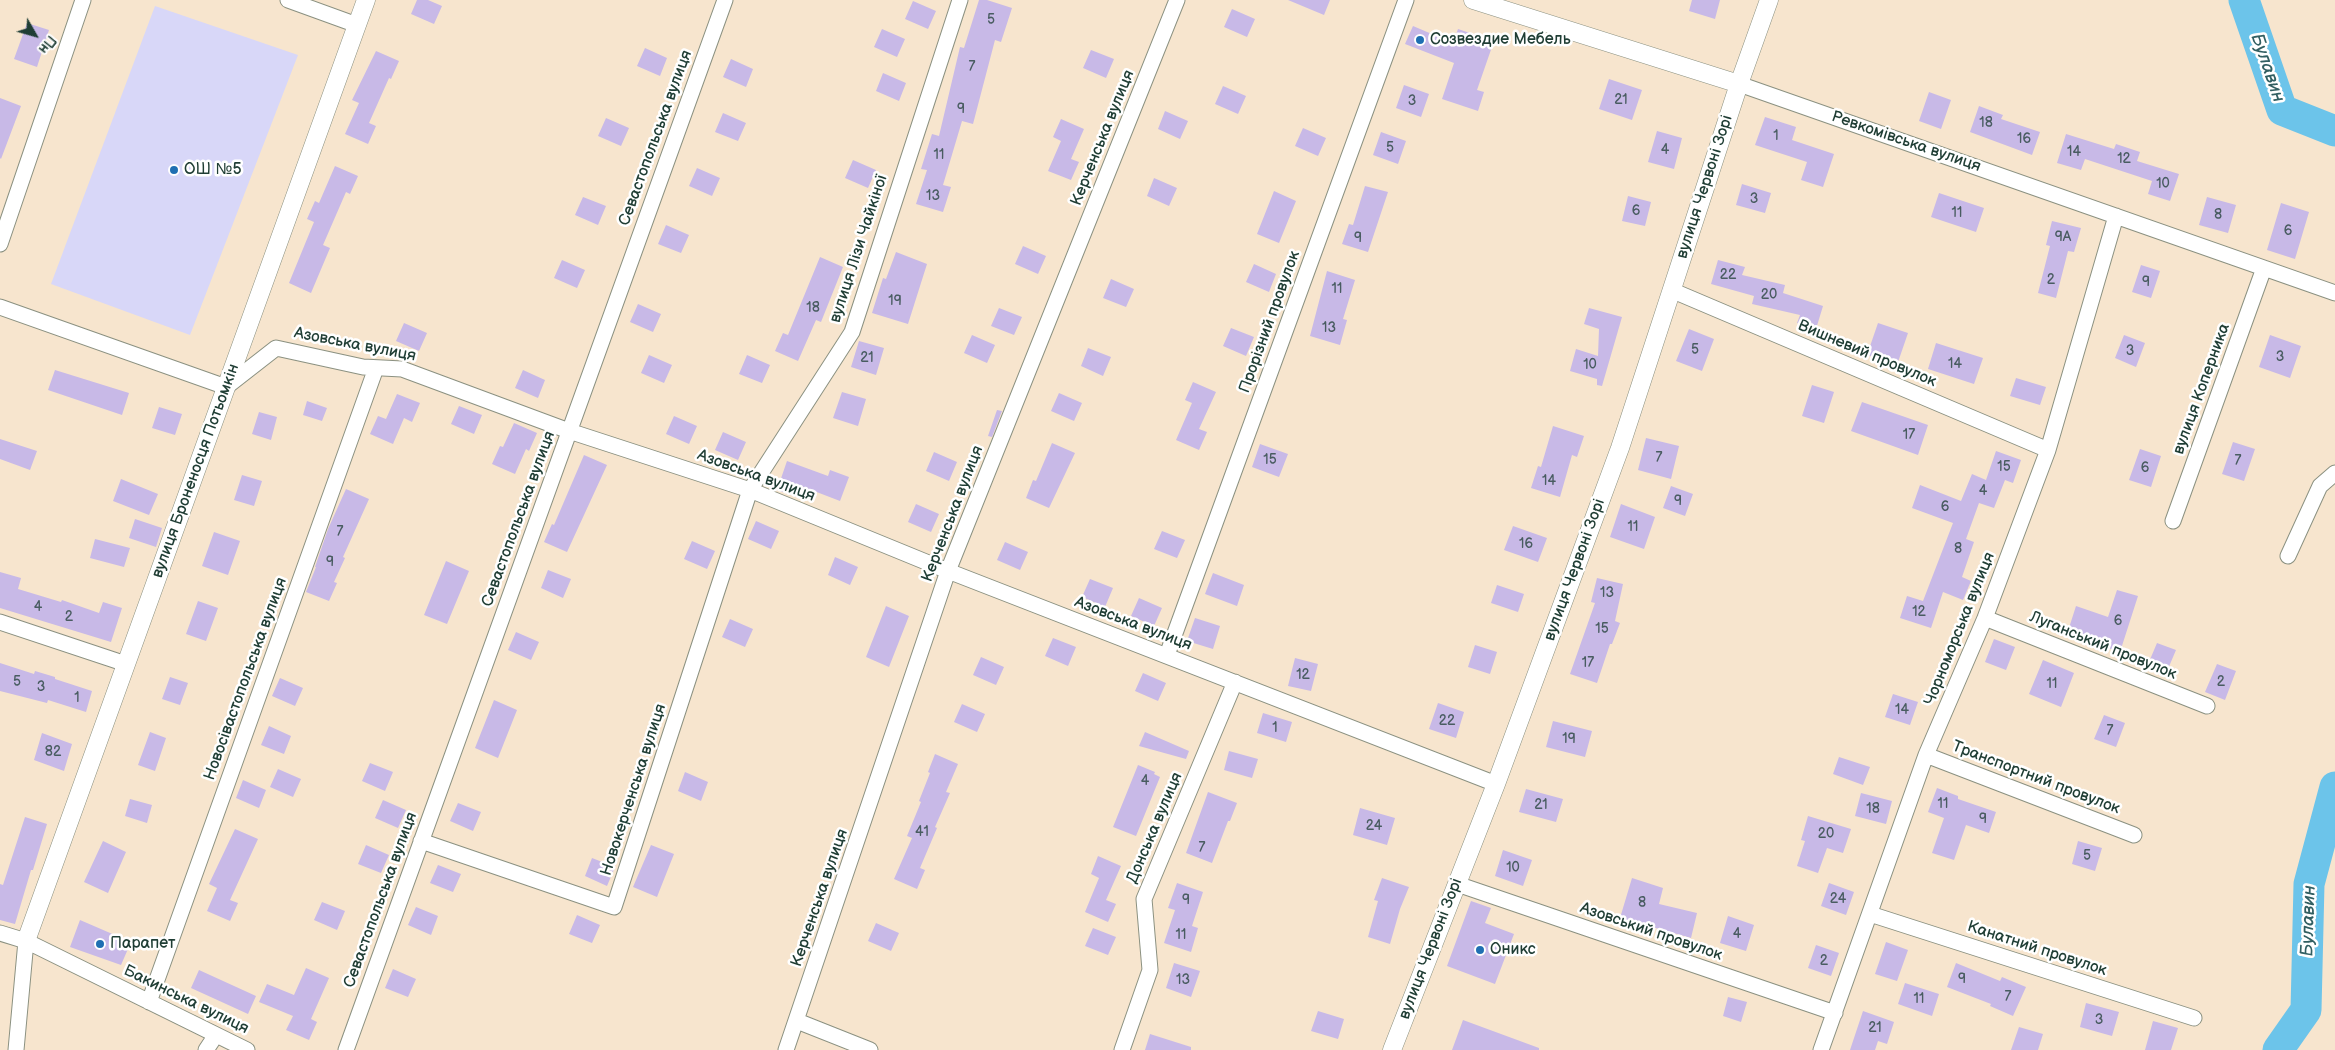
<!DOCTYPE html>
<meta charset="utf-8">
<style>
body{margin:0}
#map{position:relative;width:2335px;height:1050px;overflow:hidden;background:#f7e5ce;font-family:"Balsamiq Sans",sans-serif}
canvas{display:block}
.north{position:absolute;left:10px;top:10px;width:50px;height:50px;-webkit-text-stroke:4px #fff;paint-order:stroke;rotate:128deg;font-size:14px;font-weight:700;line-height:20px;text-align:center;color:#1f3d34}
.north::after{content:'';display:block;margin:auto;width:18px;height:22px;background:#1f3d34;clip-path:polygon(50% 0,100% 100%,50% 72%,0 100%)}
</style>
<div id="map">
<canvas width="2335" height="1050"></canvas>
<div class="north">Пн</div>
</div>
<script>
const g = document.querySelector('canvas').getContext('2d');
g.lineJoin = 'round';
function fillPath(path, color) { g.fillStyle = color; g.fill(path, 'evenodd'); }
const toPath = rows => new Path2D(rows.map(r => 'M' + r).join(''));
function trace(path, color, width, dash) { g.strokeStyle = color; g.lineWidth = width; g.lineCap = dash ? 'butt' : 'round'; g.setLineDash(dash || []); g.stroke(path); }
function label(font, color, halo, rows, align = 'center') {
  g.font = font + ' "Balsamiq Sans",sans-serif'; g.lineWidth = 5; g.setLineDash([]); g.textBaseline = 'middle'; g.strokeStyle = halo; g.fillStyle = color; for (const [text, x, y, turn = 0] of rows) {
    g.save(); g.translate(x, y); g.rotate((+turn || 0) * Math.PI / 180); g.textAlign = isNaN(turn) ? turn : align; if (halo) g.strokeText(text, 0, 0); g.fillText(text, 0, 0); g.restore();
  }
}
const built = toPath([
 [155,6,298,55,190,335,51,284]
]);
const river = toPath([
 [2244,0,2282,110,2335,131],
 [2278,1050,2306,1010,2309,884,2335,787]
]);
const building = toPath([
 [417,0,428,0,442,6,434,24,411,14],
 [979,0,987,0,1012,8,1001,42,995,40,973,124,962,121,943,185,951,187,943,212,916,204,927,170,921,169,932,134,939,136,960,47,964,48],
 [1288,0,1330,0,1324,15],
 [1692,0,1720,0,1715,19,1689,11],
 [913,1,936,11,928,29,905,19],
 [1232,9,1255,19,1247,37,1224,27],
 [27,23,49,30,37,67,14,59],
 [1413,26,1453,43,1458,29,1494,41,1477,90,1484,92,1478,111,1442,99,1454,63,1405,44],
 [882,29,905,39,897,57,874,47],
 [645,48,667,58,660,76,637,66],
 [1091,50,1114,59,1106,78,1083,68],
 [376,51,399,61,391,79,389,78,369,123,376,126,368,144,345,134,359,103,352,100],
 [731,59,753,69,746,87,723,77],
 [883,73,906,83,899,101,876,91],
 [1609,79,1642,90,1632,120,1599,109],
 [1404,85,1429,94,1421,117,1396,108],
 [1223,86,1246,96,1238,114,1215,104],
 [1929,92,1951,100,1941,129,1919,121],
 [0,98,21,106,1,159,0,158],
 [1979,106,2003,115,2001,119,2040,132,2032,155,1970,132],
 [1165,111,1188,121,1180,139,1158,129],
 [723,113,746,123,738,141,715,132],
 [1765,117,1796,127,1792,140,1834,154,1823,187,1801,180,1807,162,1755,145],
 [606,118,629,128,621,146,598,136],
 [1061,119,1084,129,1071,159,1079,162,1071,180,1048,171,1061,141,1053,137],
 [1303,128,1326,138,1318,156,1295,146],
 [1657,131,1682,138,1674,169,1648,162],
 [1381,132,1406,141,1398,164,1373,155],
 [2066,134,2114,149,2116,144,2140,152,2137,161,2179,174,2170,201,2148,194,2152,181,2085,159,2081,170,2057,163],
 [853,160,876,170,868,188,845,178],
 [335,166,358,176,350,194,346,192,323,245,330,248,311,293,289,283,314,222,307,219,315,201,319,203],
 [697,168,720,178,712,196,689,186],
 [1154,178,1177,188,1169,206,1147,196],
 [1742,184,1771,193,1765,213,1736,205],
 [1365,186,1388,192,1368,252,1342,244,1349,224,1353,225],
 [1274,191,1296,201,1279,243,1257,234],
 [1939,193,1984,208,1976,232,1931,217],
 [1628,196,1651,202,1645,226,1622,221],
 [583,197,606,206,598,225,575,215],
 [2207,197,2236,205,2228,233,2199,225],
 [2281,203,2309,212,2295,259,2267,250],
 [2052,221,2081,228,2074,252,2068,251,2056,298,2038,293,2050,246,2046,245],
 [666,225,689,235,681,253,658,244],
 [1023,246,1046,256,1038,274,1015,264],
 [896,252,927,264,908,324,872,313,883,278,886,279],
 [820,257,843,267,821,322,816,320,798,361,775,351,783,333,788,335],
 [562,260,585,270,577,288,554,278],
 [1718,260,1745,267,1742,275,1785,285,1783,293,1823,306,1816,329,1797,323,1800,315,1752,304,1754,296,1711,284],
 [1254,264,1276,274,1269,292,1246,282],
 [2141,265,2160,271,2151,298,2132,292],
 [1327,271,1355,280,1343,319,1347,320,1340,345,1310,336],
 [1111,279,1134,289,1126,307,1103,298],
 [638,304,661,314,653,332,630,322],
 [999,308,1022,317,1014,335,991,326],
 [1589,308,1622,317,1602,386,1597,385,1597,379,1570,371,1576,349,1598,356,1599,329,1584,324],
 [404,323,427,333,419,351,396,341],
 [1878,323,1908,333,1897,365,1867,355],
 [1231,328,1254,337,1246,356,1223,346],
 [1689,329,1714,339,1702,371,1676,361],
 [972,335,995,345,987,363,964,353],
 [2124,335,2145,343,2136,367,2115,358],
 [2270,335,2301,346,2290,378,2259,367],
 [859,341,884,348,876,375,851,367],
 [1936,343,1983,358,1974,384,1928,369],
 [1088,348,1111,357,1103,376,1081,366],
 [649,355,672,365,664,383,641,373],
 [747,355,770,365,762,383,739,374],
 [55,370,129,393,122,415,48,390],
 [523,370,545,380,538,398,515,388],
 [2016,378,2046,387,2040,405,2010,396],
 [1193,382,1216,392,1199,429,1207,432,1199,450,1176,440,1192,403,1185,400],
 [1812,385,1834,392,1824,423,1802,416],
 [842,392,866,399,858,426,833,418],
 [1059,393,1082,403,1074,421,1051,411],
 [397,394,420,403,412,422,404,418,393,444,370,434,378,416,386,419],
 [307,401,327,408,322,421,303,415],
 [1862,402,1928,425,1918,455,1851,431],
 [459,406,482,415,474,434,451,424],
 [159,407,182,414,175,435,152,428],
 [997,410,1002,411,992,437,988,436],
 [259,412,277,417,271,440,252,434],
 [674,416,697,426,689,444,666,434],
 [514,423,537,433,529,451,526,449,515,474,492,464,500,446,503,447],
 [1553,426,1584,436,1577,457,1572,455,1560,497,1531,488,1538,466,1541,467],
 [723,432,746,442,738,460,715,450],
 [1646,438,1679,446,1671,479,1638,470],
 [0,439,37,451,30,470,0,459],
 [2233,442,2255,449,2244,481,2222,474],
 [1052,443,1075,453,1049,508,1026,498,1033,480,1036,481],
 [1260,444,1288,454,1279,477,1252,467],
 [2140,449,2161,456,2151,487,2129,480],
 [1996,451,2021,460,2013,483,2005,480,1994,508,1979,503,1966,539,1974,542,1962,577,1971,581,1963,600,1943,592,1931,628,1900,618,1907,596,1923,601,1953,523,1912,508,1920,485,1961,501,1972,474,1986,480],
 [934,452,957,462,949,481,926,471],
 [584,455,607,465,567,552,544,542,552,524,554,525],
 [787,461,828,476,830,470,849,477,840,501,801,486,797,497,777,490],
 [242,475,262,481,254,506,234,500],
 [121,479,158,494,149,515,113,501],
 [1671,486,1693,494,1685,516,1663,508],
 [346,489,369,499,343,557,345,558,334,582,337,583,329,601,306,592,316,567,315,567,328,529],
 [916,504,939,514,931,532,908,522],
 [1621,504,1655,517,1644,549,1610,537],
 [135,519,162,528,156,547,129,538],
 [756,521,779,531,771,549,748,539],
 [1513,526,1547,538,1538,562,1504,550],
 [1162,531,1185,540,1177,558,1154,549],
 [214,532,240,541,228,575,202,566],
 [95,539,130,548,124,567,90,558],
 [692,541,715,551,707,569,684,559],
 [1005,542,1028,552,1020,570,997,560],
 [835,557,858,567,850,585,828,575],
 [446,561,469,571,447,624,424,615],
 [548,570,571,579,563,598,541,588],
 [0,572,21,578,18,589,61,602,62,600,99,613,103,602,122,608,111,642,0,608],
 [1213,573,1244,585,1237,606,1205,594],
 [1597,578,1623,584,1615,621,1620,623,1612,644,1610,644,1597,683,1570,674,1595,603,1591,602],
 [1090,579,1113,588,1105,607,1082,597],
 [1497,585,1524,594,1518,612,1491,603],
 [2117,590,2138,596,2120,652,2099,645,2100,642,2068,631,2076,606,2108,617],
 [1139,598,1162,608,1154,626,1131,616],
 [198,601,218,608,206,641,186,634],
 [886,606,909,616,889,667,866,657],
 [1195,618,1220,626,1213,649,1187,641],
 [730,619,753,629,745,647,722,637],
 [516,632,539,642,531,660,508,650],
 [1053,638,1076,647,1068,666,1045,656],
 [1994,639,2015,647,2006,670,1985,662],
 [2157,643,2176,650,2165,676,2146,669],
 [1475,645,1497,652,1490,674,1468,667],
 [981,657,1004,667,996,685,973,675],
 [1295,658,1318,664,1311,691,1288,686],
 [2043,660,2074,673,2061,707,2029,694],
 [0,663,34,674,35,671,55,677,55,679,92,691,86,712,48,700,47,703,0,691],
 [2217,664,2236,671,2225,700,2205,692],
 [1143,673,1166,683,1158,701,1135,691],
 [170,677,188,683,180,705,162,699],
 [280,678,303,688,295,706,272,696],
 [1893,694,1918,702,1910,725,1885,717],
 [494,700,517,710,498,758,475,748],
 [1438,703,1464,712,1456,738,1429,729],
 [962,704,985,714,977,732,954,722],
 [1263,713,1292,722,1286,742,1257,733],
 [2104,715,2125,723,2116,747,2094,739],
 [1553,721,1592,731,1585,757,1546,747],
 [269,726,291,736,284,754,261,745],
 [150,732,166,738,155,771,138,765],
 [1145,732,1189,751,1186,759,1139,746],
 [42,733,72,744,64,771,34,760],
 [1229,751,1258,759,1252,778,1224,770],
 [935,754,958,764,946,792,950,793,935,827,937,828,920,868,925,870,917,889,894,879,912,838,907,836,921,802,919,801,930,773,928,772],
 [1839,757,1870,767,1863,785,1833,774],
 [370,763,393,772,385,791,362,781],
 [1138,765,1155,772,1154,774,1160,777,1136,836,1113,827],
 [278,769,301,779,293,797,270,787],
 [685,772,708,782,701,801,678,791],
 [243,780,266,790,259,808,236,798],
 [1937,788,1958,796,1958,799,1996,812,1989,833,1966,825,1954,860,1932,853,1944,818,1928,812],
 [1526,789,1563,799,1556,822,1519,812],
 [1208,792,1237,803,1230,821,1228,821,1212,863,1186,853],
 [1861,793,1892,801,1886,824,1855,816],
 [130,799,152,805,147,823,125,816],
 [383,800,406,810,398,828,375,818],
 [458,803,481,812,473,831,450,821],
 [1360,808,1395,818,1387,845,1353,835],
 [1808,816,1851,829,1843,853,1827,848,1818,873,1797,866,1805,841,1801,840],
 [25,817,47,824,33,870,31,870,15,924,0,920,0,884,3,885],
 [235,829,258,839,230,900,238,903,230,921,207,911,217,888,209,884],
 [103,841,126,852,108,893,84,882],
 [2078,841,2102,848,2095,871,2072,864],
 [366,845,389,855,381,873,358,864],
 [651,845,674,854,657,897,633,887],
 [1503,850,1532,860,1523,886,1495,876],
 [1098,856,1121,866,1106,900,1116,904,1108,922,1085,912,1099,878,1091,874],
 [592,858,615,867,607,886,585,876],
 [438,865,461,874,453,892,430,883],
 [1382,878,1409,887,1400,909,1390,944,1368,937,1378,901,1374,900],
 [1632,878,1663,888,1659,904,1697,913,1691,938,1620,918],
 [1177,883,1203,892,1192,926,1198,928,1191,952,1164,943,1175,910,1168,908],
 [1829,883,1854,892,1846,915,1821,906],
 [1471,901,1491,908,1485,923,1514,934,1495,984,1447,966],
 [322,902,345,911,337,930,314,920],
 [416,907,438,916,431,935,408,925],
 [577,915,600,925,592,943,569,934],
 [1728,916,1754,925,1746,951,1720,943],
 [80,920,131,942,121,965,70,947],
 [876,923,899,933,891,951,868,941],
 [1093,928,1116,937,1108,955,1085,946],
 [1886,942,1908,950,1897,981,1875,974],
 [1816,945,1839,953,1831,976,1808,968],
 [1174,963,1200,971,1191,997,1166,988],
 [1956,963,2000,981,2002,977,2026,987,2013,1016,1990,1006,1991,1004,1947,987],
 [306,968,329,978,311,1019,317,1022,309,1040,286,1030,293,1016,259,1002,267,984,294,995],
 [393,969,416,979,408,997,385,988],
 [199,970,256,996,248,1014,191,988],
 [1905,983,1939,994,1932,1016,1898,1004],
 [1728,997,1747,1002,1741,1022,1723,1016],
 [2086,1003,2119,1012,2112,1036,2080,1027],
 [1318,1011,1344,1019,1338,1039,1311,1031],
 [1863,1011,1894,1022,1887,1044,1878,1041,1875,1050,1850,1050],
 [1463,1020,1539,1048,1539,1050,1452,1050],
 [2153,1021,2178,1028,2171,1050,2145,1050],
 [2019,1027,2043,1034,2038,1050,2011,1050],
 [1150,1034,1191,1047,1191,1050,1145,1050]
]);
const minor = toPath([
 [288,0,357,25],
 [1739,84,2335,293],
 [0,244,83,0],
 [1671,290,2048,450],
 [0,307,226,387,276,348,363,367,402,369,569,431,750,490,948,571,1496,784],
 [2173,521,2264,268],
 [2288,556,2320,486,2335,473],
 [1985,618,2207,706],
 [0,622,126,664],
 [1167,655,1406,0],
 [1926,755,2134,835],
 [421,841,614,907,750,490,852,332,960,0],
 [1457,884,1835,1013],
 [1870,914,2194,1018],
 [0,933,26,941,247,1050],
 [149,1002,376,368],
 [797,1021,870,1050],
 [16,1050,26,941],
 [206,1050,216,1035],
 [346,1050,725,0],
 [786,1050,948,571,1177,0],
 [1122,1050,1150,970,1144,899,1235,682],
 [1821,1050,1926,755,1985,618,2048,450,2116,216]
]);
const tertiary = toPath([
 [1473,0,1739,84],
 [26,941,366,0],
 [1392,1050,1496,784,1620,448,1739,84,1769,0]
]);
const markers = [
 [1420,40,5,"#1f6fb2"],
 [174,170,5,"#1f6fb2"],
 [100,944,5,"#1f6fb2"],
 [1480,950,5,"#1f6fb2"]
];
const numberNames = [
 ["5",991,20],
 ["7",972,67],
 ["21",1621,100],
 ["3",1412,101],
 ["9",961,109],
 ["18",1986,123],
 ["1",1776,136],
 ["16",2024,139],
 ["5",1390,148],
 ["4",1665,150],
 ["14",2074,152],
 ["11",939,155],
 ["12",2124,159],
 ["10",2163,184],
 ["13",933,196],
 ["3",1754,199],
 ["6",1636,211],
 ["11",1957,213],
 ["8",2218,215],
 ["6",2288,231],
 ["9А",2063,237],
 ["9",1358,238],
 ["22",1728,275],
 ["2",2051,280],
 ["9",2146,282],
 ["11",1337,289],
 ["20",1769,295],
 ["19",895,301],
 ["18",813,308],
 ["13",1329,328],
 ["5",1695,350],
 ["3",2130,351],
 ["3",2280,357],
 ["21",867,358],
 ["14",1955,364],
 ["10",1590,365],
 ["17",1909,435],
 ["7",1659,458],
 ["15",1270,460],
 ["7",2238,461],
 ["15",2004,467],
 ["6",2145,468],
 ["14",1549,481],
 ["4",1983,491],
 ["9",1678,501],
 ["6",1945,507],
 ["11",1633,527],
 ["7",340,532],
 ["16",1526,544],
 ["8",1958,549],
 ["9",330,562],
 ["13",1607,593],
 ["4",38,607],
 ["12",1919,612],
 ["2",69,617],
 ["6",2118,621],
 ["15",1602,629],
 ["17",1588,663],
 ["12",1303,675],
 ["5",17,682],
 ["2",2221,682],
 ["11",2052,684],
 ["3",41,687],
 ["1",77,698],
 ["14",1902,710],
 ["22",1447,721],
 ["1",1275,728],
 ["7",2110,731],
 ["19",1569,739],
 ["82",53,752],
 ["4",1145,781],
 ["11",1943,804],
 ["21",1541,805],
 ["18",1873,809],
 ["9",1983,819],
 ["24",1374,826],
 ["41",922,832],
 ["20",1826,834],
 ["7",1202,848],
 ["5",2087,856],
 ["10",1513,868],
 ["24",1838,899],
 ["9",1186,900],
 ["8",1642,903],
 ["4",1737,934],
 ["11",1181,935],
 ["2",1824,961],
 ["9",1962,979],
 ["13",1183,980],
 ["7",2008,997],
 ["11",1919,999],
 ["3",2099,1020],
 ["21",1875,1028]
];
const poiNames = [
 ["Созвездие Мебель",1430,40],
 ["ОШ №5",184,170],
 ["Парапет",110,944],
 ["Оникс",1490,950]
];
const streetNames = [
 ["Севастопольська вулиця",656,138,-70],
 ["Керченська вулиця",1103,138,-68],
 ["Ревкомівська вулиця",1906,142,19],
 ["вулиця Червоні Зорі",1705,187,-72],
 ["вулиця Лізи Чайкіної",859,249,-72],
 ["Прорізний провулок",1270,322,-70],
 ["Азовська вулиця",355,345,11],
 ["Вишневий провулок",1867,354,23],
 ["вулиця Коперника",2202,389,-70],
 ["вулиця Броненосця Потьомкін",196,471,-70],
 ["Азовська вулиця",756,476,20],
 ["Керченська вулиця",953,514,-69],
 ["Севастопольська вулиця",519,519,-70],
 ["вулиця Червоні Зорі",1575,570,-70],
 ["Азовська вулиця",1133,624,21],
 ["Чорноморська вулиця",1960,629,-68],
 ["Луганський провулок",2103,646,22],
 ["Новосівастопольська вулиця",246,679,-70],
 ["Транспортний провулок",2036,778,21],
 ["Новокерченська вулиця",634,790,-72],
 ["Донська вулиця",1155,828,-67],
 ["Керченська вулиця",820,898,-71],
 ["Севастопольська вулиця",381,900,-70],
 ["Азовський провулок",1651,932,19],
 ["вулиця Червоні Зорі",1431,949,-69],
 ["Канатний провулок",2037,949,18],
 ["Бакинська вулиця",186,1000,26]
];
const waterNames = [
 ["Булавин",2267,68,71],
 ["Булавин",2309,921,-88]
];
fillPath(built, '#d8d7f8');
trace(river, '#6cc4ea', 31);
fillPath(building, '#c8b9e7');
trace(minor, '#8b9181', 17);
trace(tertiary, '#8b9181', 19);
trace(minor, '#fff', 15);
trace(tertiary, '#fff', 18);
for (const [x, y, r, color] of markers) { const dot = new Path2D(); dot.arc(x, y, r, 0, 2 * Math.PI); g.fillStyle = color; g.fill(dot); trace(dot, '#fff', 2); }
label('14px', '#495c61', null, numberNames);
label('16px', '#1f3d34', '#fff', poiNames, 'left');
label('16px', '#1f3d34', '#fff', streetNames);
label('italic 18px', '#325f62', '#fff', waterNames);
</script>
